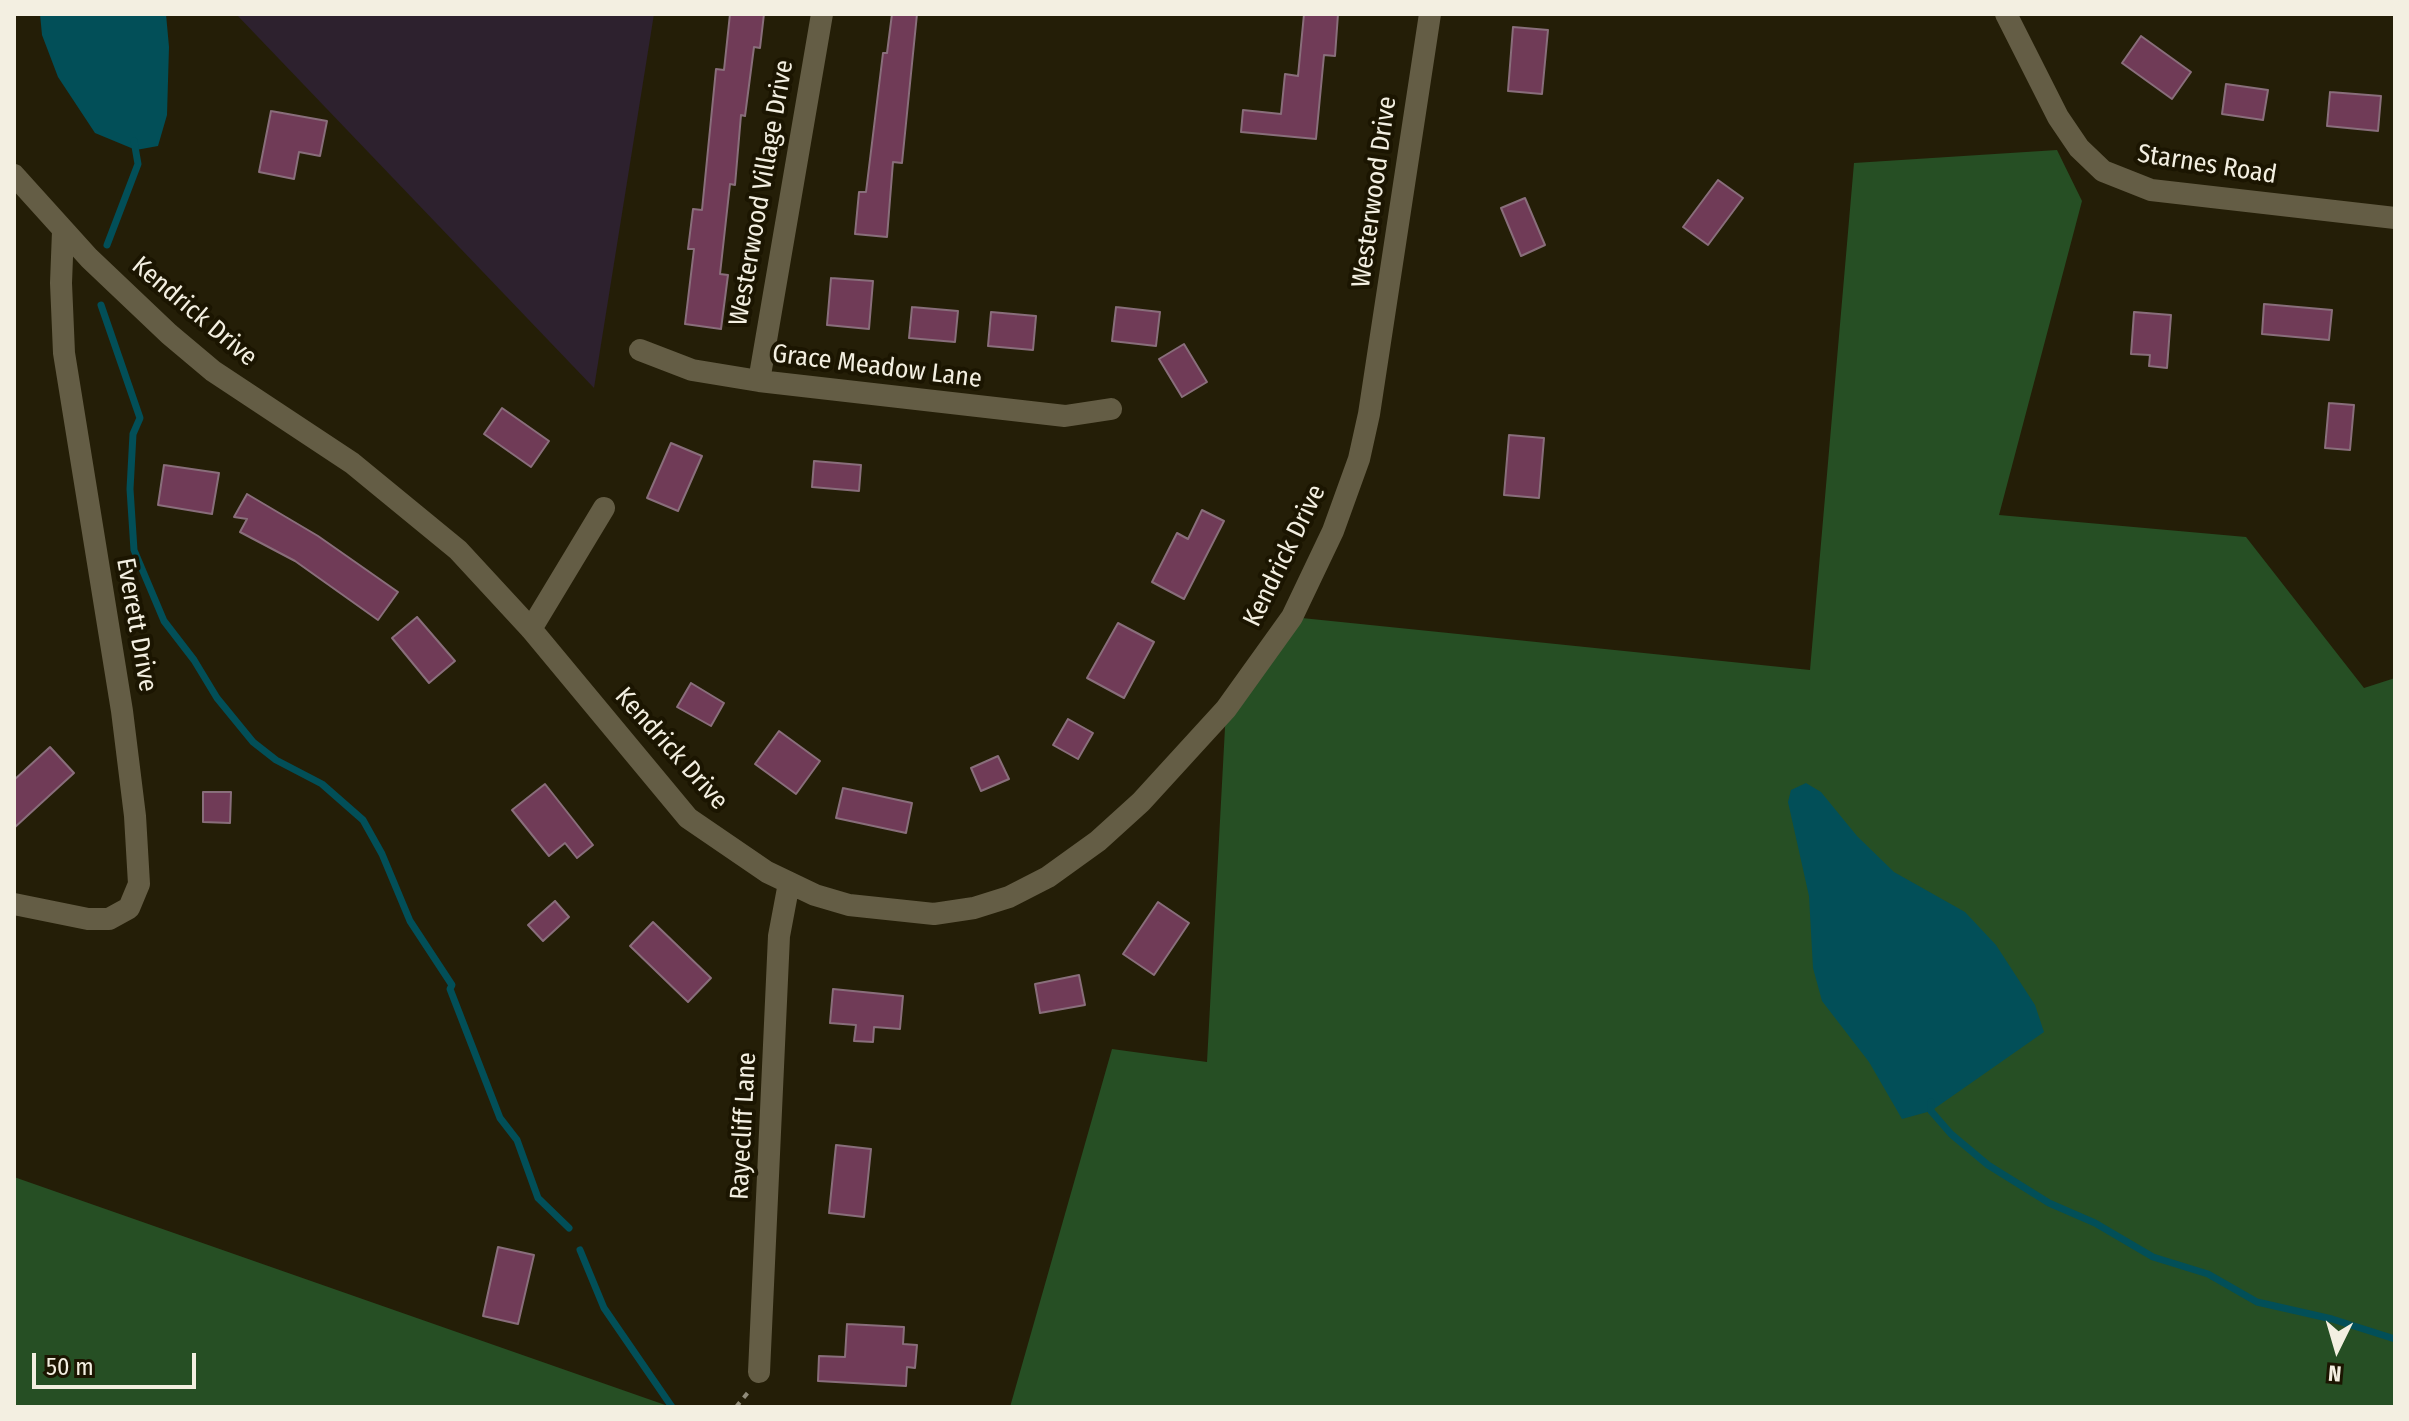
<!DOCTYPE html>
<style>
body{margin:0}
#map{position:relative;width:2409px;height:1421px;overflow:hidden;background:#241e07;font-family:"Fira Sans Condensed",sans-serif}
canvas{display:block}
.frame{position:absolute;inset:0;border:16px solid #f3efe1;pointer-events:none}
.north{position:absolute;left:2297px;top:1309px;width:80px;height:80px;-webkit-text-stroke:6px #1b1501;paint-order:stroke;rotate:185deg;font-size:22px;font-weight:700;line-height:32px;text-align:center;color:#f3efe1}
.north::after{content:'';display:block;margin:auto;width:28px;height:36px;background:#f3efe1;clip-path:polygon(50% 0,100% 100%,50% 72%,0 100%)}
.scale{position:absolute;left:32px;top:1353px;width:164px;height:36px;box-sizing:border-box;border:4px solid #f3efe1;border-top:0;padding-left:10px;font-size:24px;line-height:28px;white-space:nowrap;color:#f3efe1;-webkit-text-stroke:6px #1b1501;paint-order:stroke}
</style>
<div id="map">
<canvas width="2409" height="1421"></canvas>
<div class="frame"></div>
<div class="north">N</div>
<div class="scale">50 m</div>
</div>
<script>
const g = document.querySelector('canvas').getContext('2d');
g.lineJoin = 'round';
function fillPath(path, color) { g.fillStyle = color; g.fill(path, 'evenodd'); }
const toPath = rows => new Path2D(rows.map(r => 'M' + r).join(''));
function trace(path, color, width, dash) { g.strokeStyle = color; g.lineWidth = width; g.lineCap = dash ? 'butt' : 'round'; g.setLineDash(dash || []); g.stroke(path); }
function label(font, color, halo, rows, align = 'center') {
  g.font = font + ' "Fira Sans Condensed",sans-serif'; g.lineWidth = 8; g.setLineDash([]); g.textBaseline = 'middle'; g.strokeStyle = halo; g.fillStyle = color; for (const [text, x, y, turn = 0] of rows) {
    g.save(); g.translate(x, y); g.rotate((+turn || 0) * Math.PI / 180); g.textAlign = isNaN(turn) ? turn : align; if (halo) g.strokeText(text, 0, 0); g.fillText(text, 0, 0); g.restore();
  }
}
const education = toPath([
 [236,14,654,14,594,388]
]);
const forest = toPath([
 [2057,150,2082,201,1999,515,2246,537,2364,688,2395,678,2395,1407,1010,1407,1112,1049,1207,1062,1226,709,1292,617,1810,670,1854,163],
 [14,1177,671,1407,672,1407,14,1407]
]);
const water = toPath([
 [40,14,166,14,169,47,167,115,158,146,136,150,95,133,58,77,42,35],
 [1806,783,1821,792,1857,836,1894,872,1965,912,1996,945,2035,1005,2044,1032,1931,1111,1902,1119,1869,1062,1822,1001,1813,968,1809,896,1788,802,1791,790]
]);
const stream = toPath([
 [107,245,138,164,134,141],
 [101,305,140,418,133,434,130,489,134,550,164,621,194,660,217,698,253,742,276,760,322,784,363,820,382,854,410,921,452,985,450,989,500,1118,517,1140,538,1198,569,1228],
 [1931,1102,1931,1111,1951,1134,1988,1165,2049,1203,2095,1223,2153,1257,2208,1274,2257,1302,2332,1319,2395,1339],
 [580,1250,604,1308,672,1407]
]);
const building = toPath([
 [730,14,764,14,760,48,754,47,745,116,741,115,735,185,730,184,720,274,728,275,721,329,685,324,694,249,688,249,693,209,702,210,716,69,724,70,730,14],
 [892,14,917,14,902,163,893,162,887,237,855,234,859,192,866,192,883,53,887,53,892,14],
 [1304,14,1338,14,1335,56,1324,55,1316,139,1241,132,1243,110,1281,114,1285,74,1298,76,1304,14],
 [1513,27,1548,30,1542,94,1508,91,1513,27],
 [2141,36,2191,72,2172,99,2122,63,2141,36],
 [2226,84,2268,90,2263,120,2222,114,2226,84],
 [2330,92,2381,96,2378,131,2327,126,2330,92],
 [271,111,327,121,320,156,299,152,294,179,259,172,271,111],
 [1718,180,1743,198,1708,245,1683,227,1718,180],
 [1525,198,1545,245,1521,256,1501,208,1525,198],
 [831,278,873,281,869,329,827,325,831,278],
 [2264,304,2332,310,2329,340,2262,334,2264,304],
 [912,307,958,311,955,342,909,338,912,307],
 [1116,307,1160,312,1156,346,1112,341,1116,307],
 [991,312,1036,316,1033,350,988,346,991,312],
 [2134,312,2171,315,2167,368,2149,366,2150,355,2131,354,2134,312],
 [1184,344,1207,382,1182,397,1159,359,1184,344],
 [2329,403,2354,405,2350,450,2325,448,2329,403],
 [502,408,549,441,531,467,484,434,502,408],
 [1509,435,1544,438,1539,498,1504,495,1509,435],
 [671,443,702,456,678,511,647,498,671,443],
 [814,461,861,465,859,491,812,487,814,461],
 [164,465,219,473,212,514,158,505,164,465],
 [247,494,318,536,398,592,378,620,295,561,240,532,247,519,234,517,247,494],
 [1202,510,1224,521,1184,599,1152,582,1177,533,1188,539,1202,510],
 [417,617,455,661,429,683,392,638,417,617],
 [1118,623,1154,642,1124,698,1087,678,1118,623],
 [691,683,724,703,711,726,677,707,691,683],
 [1068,719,1093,733,1078,759,1053,745,1068,719],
 [779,731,820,761,796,794,755,764,779,731],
 [50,747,74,773,14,828,14,780,50,747],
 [998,756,1009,779,981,791,971,768,998,756],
 [545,784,593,845,577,858,565,843,549,856,512,810,545,784],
 [843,788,912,803,906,833,836,818,843,788],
 [203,792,231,792,230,823,203,822,203,792],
 [555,901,569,917,543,941,528,925,555,901],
 [1158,902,1189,923,1154,975,1123,954,1158,902],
 [653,922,711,978,688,1002,630,946,653,922],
 [1079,975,1085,1005,1040,1013,1035,984,1079,975],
 [833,989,903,996,900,1029,874,1027,873,1042,854,1041,856,1025,830,1023,833,989],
 [836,1145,871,1149,864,1217,829,1213,836,1145],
 [498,1247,534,1255,518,1324,483,1316,498,1247],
 [847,1324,904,1327,903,1344,917,1345,915,1368,907,1367,906,1386,818,1381,819,1356,845,1357,847,1324]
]);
const path = toPath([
 [736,1407,750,1390]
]);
const minor = toPath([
 [2006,14,2058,117,2079,148,2103,171,2151,190,2395,218],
 [14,175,89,258,169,334,213,371,352,463,458,550,531,629,688,818,767,872,815,895,849,905,934,914,974,908,1009,897,1048,877,1098,841,1141,802,1226,709,1292,617,1333,531,1359,459,1369,414,1430,14],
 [640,350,692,370,759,381,1065,416,1111,409],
 [759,381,822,14],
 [531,629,604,508],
 [14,904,88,919,109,919,129,908,139,884,135,816,122,711,64,353,61,283,63,231],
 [759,1372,779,936,789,883]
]);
const streetNames = [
 ["Starnes Road",2207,165,9],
 ["Westerwood Drive",1375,192,-82],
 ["Westerwood Village Drive",762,193,-80],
 ["Kendrick Drive",194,312,40],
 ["Grace Meadow Lane",877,367,7],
 ["Kendrick Drive",1285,556,-64],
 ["Everett Drive",136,625,80],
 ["Kendrick Drive",671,749,48],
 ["Rayecliff Lane",744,1126,-87]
];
fillPath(education, '#2d212e');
fillPath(forest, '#264f24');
fillPath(water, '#024f58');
trace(stream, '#024f58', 7);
fillPath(building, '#703b57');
trace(building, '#896e7b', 2);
trace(path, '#908b79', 4, [6, 6]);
trace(minor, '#645d45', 22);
label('26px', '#f3efe1', '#1b1501', streetNames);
</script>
